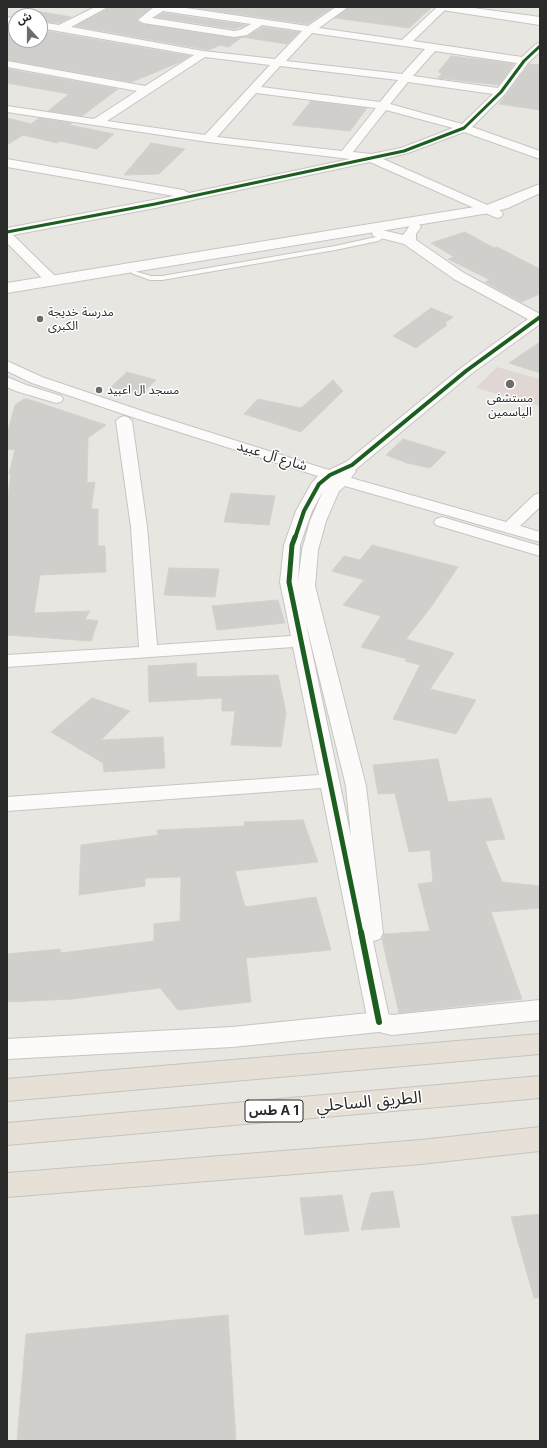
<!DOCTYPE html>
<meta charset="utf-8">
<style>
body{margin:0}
#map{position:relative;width:547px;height:1448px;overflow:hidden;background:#e8e6e1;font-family:Inter,"Noto Sans Arabic",sans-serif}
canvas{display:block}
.frame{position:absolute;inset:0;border:8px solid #2a2a2a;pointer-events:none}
.north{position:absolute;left:8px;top:8px;width:40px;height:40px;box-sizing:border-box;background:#fff;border:1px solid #aaa;border-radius:50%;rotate:339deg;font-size:11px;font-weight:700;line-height:16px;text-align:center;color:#2a2a2a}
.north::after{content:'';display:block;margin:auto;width:14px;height:18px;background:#6c6c6a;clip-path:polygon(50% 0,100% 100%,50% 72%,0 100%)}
</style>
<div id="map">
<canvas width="547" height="1448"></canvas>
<div class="frame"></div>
<div class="north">ش</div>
</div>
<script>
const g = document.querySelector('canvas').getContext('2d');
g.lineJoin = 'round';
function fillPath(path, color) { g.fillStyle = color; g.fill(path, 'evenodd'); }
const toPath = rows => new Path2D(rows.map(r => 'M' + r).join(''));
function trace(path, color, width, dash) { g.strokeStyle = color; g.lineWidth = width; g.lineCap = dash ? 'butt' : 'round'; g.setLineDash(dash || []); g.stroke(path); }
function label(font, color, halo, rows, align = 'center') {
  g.font = font + ' Inter,"Noto Sans Arabic",sans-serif'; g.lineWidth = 3; g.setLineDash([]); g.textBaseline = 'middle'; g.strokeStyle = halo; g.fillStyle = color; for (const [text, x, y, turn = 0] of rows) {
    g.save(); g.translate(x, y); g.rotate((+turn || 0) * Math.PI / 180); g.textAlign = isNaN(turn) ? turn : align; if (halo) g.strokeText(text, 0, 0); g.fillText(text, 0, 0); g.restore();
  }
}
const medical = toPath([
 [497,367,540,379,540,406,476,388]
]);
const building = toPath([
 [112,7,152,7,137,19,137,21,143,24,234,38,242,37,229,47,220,45,209,50,75,26,112,7],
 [189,7,333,7,308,24,189,7],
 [349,7,432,7,409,28,335,18,349,7],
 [30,10,71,17,59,23,40,21,40,16,20,16,30,10],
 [163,13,246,25,234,29,156,17,163,13],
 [7,25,16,26,16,40,40,40,40,30,190,56,180,62,132,82,7,60,7,25],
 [262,27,299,32,287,44,242,37,248,36,262,27],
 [451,56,484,60,514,64,499,85,438,78,442,73,438,72,451,56],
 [529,64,540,65,540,110,499,104,529,64],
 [7,69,118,89,82,116,48,111,69,94,7,83,7,69],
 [311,101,367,108,350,131,292,125,311,101],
 [7,118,31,124,39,118,72,123,70,125,114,134,97,149,60,141,57,143,23,135,7,145,7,118],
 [151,143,185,149,159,174,124,175,151,143],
 [465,232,494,248,497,247,540,269,540,294,521,302,485,282,490,280,448,259,454,257,431,243,465,232],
 [431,308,453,317,445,323,447,325,416,348,393,336,431,308],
 [540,342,540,373,509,363,540,342],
 [127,372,156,380,140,395,111,387,127,372],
 [333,380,343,391,301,432,244,414,258,399,301,408,333,380],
 [24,399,28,399,106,425,88,438,87,483,95,482,91,509,98,509,98,546,105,546,106,572,40,575,34,613,90,611,85,619,98,621,91,641,7,635,7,503,11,474,9,474,15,449,7,450,7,434,15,405,24,399],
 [403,439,446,452,430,468,407,463,386,455,403,439],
 [231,493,275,496,269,525,224,522,231,493],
 [372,545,458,567,431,607,406,639,454,653,430,689,476,700,456,734,393,719,420,665,405,661,407,659,361,647,381,616,343,605,364,580,332,571,344,556,360,560,372,545],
 [169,568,219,569,215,597,164,595,169,568],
 [278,600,285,623,217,630,212,606,278,600],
 [196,663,197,677,278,675,286,713,281,747,231,745,235,711,222,711,222,698,149,702,148,666,196,663],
 [92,698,130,711,101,740,163,737,165,768,104,772,103,763,51,732,92,698],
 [438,759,448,802,491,798,505,839,485,841,502,882,540,886,540,908,491,912,522,999,399,1013,382,939,384,934,430,931,418,884,433,882,430,850,409,852,395,793,378,794,373,765,438,759],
 [303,820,318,862,235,871,245,907,316,897,331,950,246,958,251,1002,178,1010,160,988,72,999,7,1002,7,954,60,949,61,953,154,941,154,924,180,921,181,877,145,878,145,886,79,895,81,845,158,835,157,830,245,826,244,822,303,820],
 [393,1191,400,1227,361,1230,371,1193,393,1191],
 [342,1195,349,1231,305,1235,300,1198,342,1195],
 [540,1214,540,1298,534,1298,511,1217,540,1214],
 [228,1315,236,1441,17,1441,26,1334,228,1315]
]);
const lane = toPath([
 [376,232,380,232,384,237,383,238,378,241,335,250,162,280,150,280,131,273,134,271,151,276,162,276,335,246,376,237,377,237,375,233,376,232]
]);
const street = toPath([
 [95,7,108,7,71,27,203,51,275,59,302,31,262,25,247,35,234,37,143,23,138,20,154,7,179,7,308,26,336,7,348,7,319,28,402,40,437,7,448,7,413,41,522,57,536,44,540,43,540,52,528,63,505,94,472,127,540,151,540,159,464,132,408,153,383,159,501,211,503,214,501,217,497,218,370,162,155,208,13,235,59,280,57,283,52,284,47,283,7,243,7,228,174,196,7,167,7,159,183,190,189,193,350,159,208,142,7,112,7,106,94,119,137,91,7,67,7,61,145,86,194,55,40,28,40,22,59,25,95,7],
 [163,11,251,24,240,30,234,31,152,18,163,11],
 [312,33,425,49,402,74,286,61,312,33],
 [435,51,517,63,498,88,413,76,435,51],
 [205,57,270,65,205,135,107,121,205,57],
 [280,66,398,80,380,102,261,87,280,66],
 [408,82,493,94,462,124,390,104,408,82],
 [256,93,376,108,342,151,217,137,256,93],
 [386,110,453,128,401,148,371,154,353,152,386,110],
 [7,17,16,19,16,25,7,23,7,17],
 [415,223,419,224,421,227,416,234,416,240,464,273,538,313,540,313,540,324,471,374,355,470,356,471,351,478,506,522,534,495,540,493,540,507,520,526,540,532,540,542,345,486,339,491,326,521,318,550,315,586,366,786,383,933,380,939,373,941,390,1022,387,1028,379,1031,371,1028,368,1022,321,788,7,811,7,797,319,775,293,647,7,667,7,655,139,647,131,527,116,421,119,418,124,416,129,418,132,421,147,527,157,645,291,636,280,582,284,545,296,511,311,484,318,476,135,418,32,383,7,371,7,361,42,377,145,412,329,470,346,462,461,368,528,319,454,279,404,244,373,236,372,233,373,230,378,229,403,235,411,224,415,223],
 [323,491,310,521,302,550,298,583,300,545,312,511,323,491],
 [305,619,346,786,351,837,305,619],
 [7,377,26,385,61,396,63,399,61,402,56,403,16,391,7,387,7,377],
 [442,517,540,546,540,556,436,525,434,522,436,519,442,517]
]);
const secondary = toPath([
 [436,7,466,7,540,17,540,25,442,10,438,9,436,7],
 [540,184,540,193,508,208,489,213,7,293,7,283,487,205,540,184],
 [540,1000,540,1020,392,1035,379,1032,232,1047,7,1059,7,1039,232,1027,379,1012,392,1015,540,1000]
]);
const highway = toPath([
 [540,1034,540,1054,7,1101,7,1079,540,1034],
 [540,1076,540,1098,7,1145,7,1123,540,1076],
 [540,1127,540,1151,421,1164,7,1197,7,1173,421,1140,540,1127]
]);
const cyclewayFar3 = toPath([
 [7,232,155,204,404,151,464,128,501,92,524,61,540,46]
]);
const cyclewayFar2 = toPath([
 [295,538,304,511,319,484,330,475,352,465,466,371,540,317]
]);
const cyclewayFar1 = toPath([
 [295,537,292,545,289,582,361,933]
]);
const cycleway = toPath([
 [361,932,379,1022]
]);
const markers = [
 [40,319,4,"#6c6c6a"],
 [510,384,5,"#6c6c6a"],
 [99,390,4,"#6c6c6a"]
];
const farPoinames = [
 ["مدرسة خديجة",48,312],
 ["الكبرى",48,326],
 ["مسجد ال اعبيد",107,390],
 ["مستشفى",510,398,"center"],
 ["الياسمين",510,412,"center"]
];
const shields = [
 [274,1111,58]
];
const shieldNames = [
 ["طس A 1",274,1111]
];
const streetNames = [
 ["شارع آل عبيد",272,456,17]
];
const nearStreetnames = [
 ["الطريق الساحلي",369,1102,-5]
];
fillPath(medical, '#e0d7d4');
fillPath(building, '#d1cfcc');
trace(building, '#d3d1cd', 1);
trace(lane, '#c6c5c5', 2);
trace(street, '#c6c5c5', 2);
trace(secondary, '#c6c5c5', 2);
trace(highway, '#c4c4c2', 2);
fillPath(lane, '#fcfbfa');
fillPath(street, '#fcfbfa');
fillPath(secondary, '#fcfbfa');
fillPath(highway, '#e6e0d6');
trace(cyclewayFar3, '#1b5e20', 3);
trace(cyclewayFar2, '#1b5e20', 4);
trace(cyclewayFar1, '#1b5e20', 5);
trace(cycleway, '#1b5e20', 6);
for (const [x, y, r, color] of markers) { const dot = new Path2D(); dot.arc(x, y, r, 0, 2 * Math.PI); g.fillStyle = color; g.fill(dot); trace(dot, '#fff', 1.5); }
label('12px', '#2a2a2a', '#fff', farPoinames, 'left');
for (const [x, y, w] of shields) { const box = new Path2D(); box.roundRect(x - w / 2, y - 11, w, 22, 3); g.fillStyle = '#fff'; g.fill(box); trace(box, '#2a2a2a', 1); }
label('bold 13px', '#2a2a2a', null, shieldNames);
label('14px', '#2a2a2a', '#fff', streetNames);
label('17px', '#2a2a2a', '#fff', nearStreetnames);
</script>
